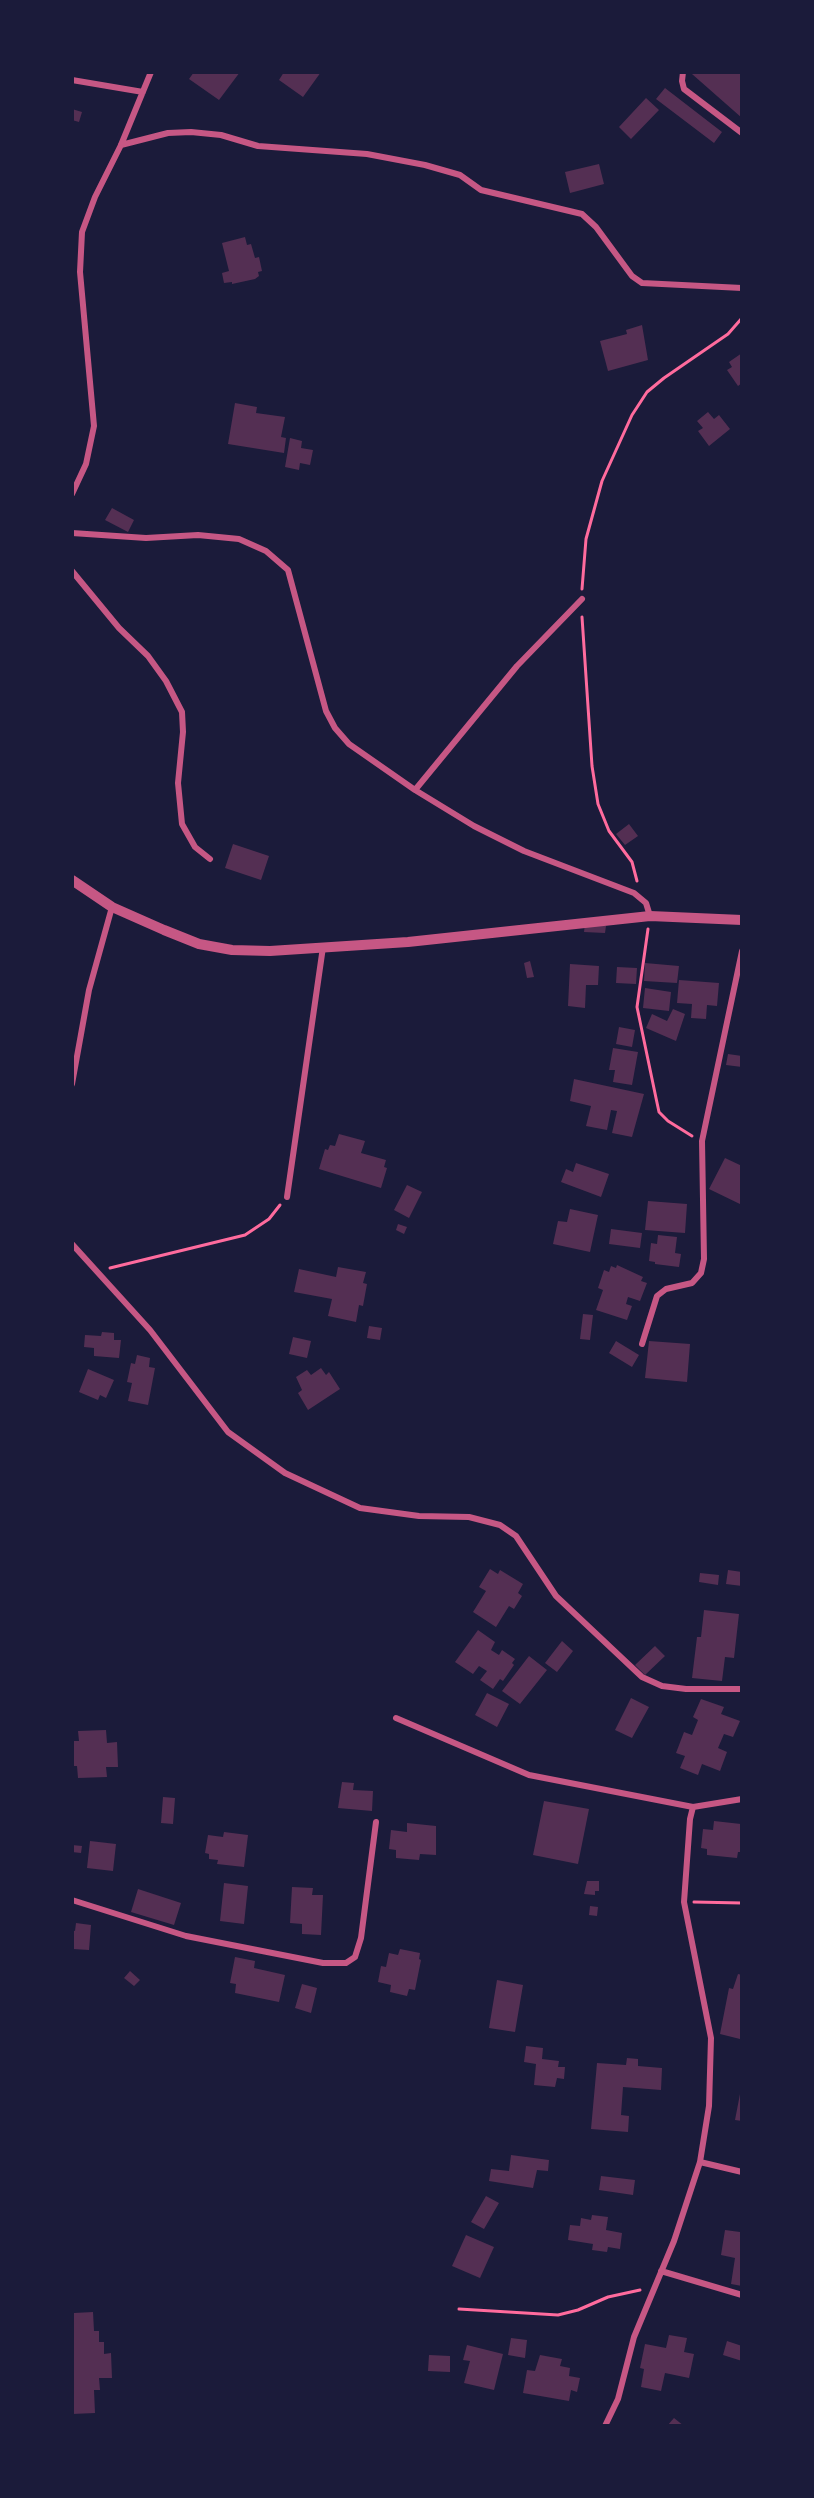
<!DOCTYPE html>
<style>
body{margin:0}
#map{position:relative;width:814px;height:2498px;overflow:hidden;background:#1b1b3a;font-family:Mulish,sans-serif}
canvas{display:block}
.frame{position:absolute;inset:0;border:74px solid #1b1b3a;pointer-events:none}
</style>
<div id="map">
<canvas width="814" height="2498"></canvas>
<div class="frame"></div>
</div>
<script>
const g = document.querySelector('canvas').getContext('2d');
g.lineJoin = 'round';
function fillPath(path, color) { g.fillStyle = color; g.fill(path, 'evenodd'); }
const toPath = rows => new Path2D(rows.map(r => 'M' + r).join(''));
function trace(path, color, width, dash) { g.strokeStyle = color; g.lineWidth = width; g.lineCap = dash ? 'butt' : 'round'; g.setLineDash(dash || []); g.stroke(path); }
const building = toPath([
 [194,72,240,72,219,100,189,79],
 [284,72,321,72,303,97,279,80],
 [694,72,742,72,742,118,692,74],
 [665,88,722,132,714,143,656,99],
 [646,98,659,110,631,139,619,127],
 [72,109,82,112,79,122,72,120],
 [599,164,604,184,570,193,565,172],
 [245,237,247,245,251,244,255,258,259,257,262,271,258,272,259,276,255,279,232,284,232,282,224,283,222,273,229,271,222,243],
 [642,325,648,360,608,371,600,341,627,334,626,330],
 [742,353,742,383,738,386,727,370,732,367,729,362],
 [235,403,257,407,256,413,285,417,281,437,286,438,284,453,228,444],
 [708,412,714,419,719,415,730,429,709,446,698,431,703,428,697,421],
 [290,438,302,441,301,448,313,450,310,465,300,463,299,470,285,467],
 [112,508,134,520,128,532,105,520],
 [629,824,638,836,625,845,616,834],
 [233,844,269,856,261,880,225,868],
 [585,924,606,926,605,933,584,932],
 [530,961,534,977,527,978,524,963],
 [645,963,679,966,677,983,644,981],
 [570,964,599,966,598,985,586,985,585,1008,568,1006],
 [617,967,637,968,636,984,616,983],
 [679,980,719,983,717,1006,707,1005,706,1019,691,1018,692,1004,677,1003],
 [645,988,671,992,669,1011,643,1008],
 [673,1009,685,1014,676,1041,646,1028,652,1014,667,1021],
 [619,1027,635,1030,632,1047,616,1044],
 [613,1048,638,1052,632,1085,613,1082,615,1070,609,1070],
 [728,1054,742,1056,742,1067,726,1065],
 [574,1079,644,1094,632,1137,612,1133,617,1111,611,1110,607,1130,586,1126,591,1106,570,1101],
 [339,1134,365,1141,361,1153,386,1160,384,1167,387,1168,381,1188,319,1169,325,1149,328,1150,330,1145,335,1146],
 [725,1158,742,1166,742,1205,709,1189],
 [576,1163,609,1174,601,1197,561,1182,566,1169,573,1172],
 [407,1185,422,1192,409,1218,394,1210],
 [648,1201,687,1204,685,1233,645,1230],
 [570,1209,598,1215,590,1252,553,1244,558,1221,567,1222],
 [398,1224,407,1227,404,1234,396,1230],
 [611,1229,642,1233,640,1248,609,1244],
 [658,1235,677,1237,675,1253,681,1254,679,1267,655,1264,655,1262,649,1261,651,1243,657,1244],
 [617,1265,643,1277,641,1281,647,1283,640,1301,628,1297,626,1304,632,1306,627,1320,596,1310,603,1290,598,1288,604,1270,609,1272,611,1266,616,1268],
 [338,1267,366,1272,363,1283,367,1284,363,1306,359,1305,356,1322,328,1316,332,1299,294,1292,299,1269,336,1277],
 [583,1314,593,1315,590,1340,580,1339],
 [369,1326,382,1328,380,1340,367,1338],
 [102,1332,114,1333,114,1340,121,1340,119,1358,94,1356,94,1348,84,1347,85,1335,101,1336],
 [293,1337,311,1341,307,1358,289,1354],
 [616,1341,639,1355,632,1367,609,1353],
 [649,1341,690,1344,687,1382,645,1378],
 [137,1355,150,1358,149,1367,155,1368,148,1405,128,1401,132,1383,127,1382,131,1363,135,1364],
 [321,1368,326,1375,329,1372,340,1389,308,1410,298,1393,302,1390,296,1377,307,1370,311,1375],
 [88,1369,114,1380,106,1398,100,1395,98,1400,79,1392],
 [490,1569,498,1574,500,1570,523,1584,518,1593,522,1596,514,1609,509,1606,496,1627,473,1612,486,1591,479,1587],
 [728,1570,742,1572,742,1586,726,1584],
 [700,1573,719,1575,718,1585,699,1582],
 [704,1610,739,1614,734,1658,725,1657,722,1681,692,1678,697,1637,701,1637],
 [478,1630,495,1642,491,1650,499,1655,502,1650,515,1659,512,1663,514,1665,503,1681,500,1679,493,1689,480,1680,487,1671,479,1666,473,1674,455,1662],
 [562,1641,573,1651,557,1672,545,1663],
 [655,1646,665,1656,645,1675,635,1665],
 [529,1656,547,1670,520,1704,502,1691],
 [487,1693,509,1704,497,1727,475,1715],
 [631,1698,649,1707,632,1738,615,1730],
 [701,1699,724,1707,721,1714,740,1721,733,1737,724,1734,718,1748,727,1752,720,1771,702,1764,698,1775,680,1768,685,1756,676,1753,684,1732,692,1735,698,1720,693,1717],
 [106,1730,107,1743,117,1742,118,1767,106,1767,107,1777,78,1778,77,1766,72,1766,72,1741,79,1741,78,1731],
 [342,1782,354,1783,353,1790,373,1791,372,1811,338,1808],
 [163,1797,175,1798,173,1824,161,1823],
 [544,1801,589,1809,578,1864,533,1855],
 [714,1821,741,1824,742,1852,738,1852,737,1858,707,1855,707,1849,701,1848,703,1829,713,1830],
 [407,1823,436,1826,436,1855,420,1854,419,1860,396,1858,396,1850,389,1849,391,1830,407,1832],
 [224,1832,248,1835,244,1867,217,1864,218,1860,209,1859,209,1854,205,1853,208,1835,223,1837],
 [90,1841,116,1844,113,1871,87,1868],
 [72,1845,82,1846,81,1853,72,1852],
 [587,1881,599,1881,599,1891,595,1891,595,1895,584,1894],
 [224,1883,248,1886,244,1924,220,1921],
 [292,1887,313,1888,312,1895,323,1895,321,1935,302,1934,302,1924,290,1923],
 [138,1889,181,1903,174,1925,131,1912],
 [590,1906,598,1907,597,1916,589,1915],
 [76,1923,91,1925,89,1950,73,1949,72,1930,75,1931],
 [400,1949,420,1953,419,1959,421,1960,415,1990,409,1989,407,1996,390,1992,391,1985,378,1982,381,1966,386,1967,389,1953,398,1955],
 [235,1957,255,1961,254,1968,285,1975,279,2002,235,1993,236,1984,230,1983],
 [130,1971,140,1980,134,1986,124,1978],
 [738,1974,742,1975,740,2039,720,2034,729,1988,733,1989],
 [497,1980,523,1985,515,2032,489,2028],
 [302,1984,317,1988,311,2013,295,2008],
 [526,2046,543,2048,542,2059,559,2061,558,2067,565,2067,564,2079,557,2078,555,2087,534,2085,536,2064,524,2062],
 [627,2058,638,2059,638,2066,662,2068,661,2090,623,2087,621,2115,629,2116,628,2132,591,2129,597,2063,626,2065],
 [740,2094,742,2094,742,2121,735,2120],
 [511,2155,549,2160,548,2171,537,2170,533,2188,489,2181,491,2169,509,2171],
 [601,2176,635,2180,633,2195,599,2190],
 [486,2196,499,2203,484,2229,471,2222],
 [592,2215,608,2217,606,2230,622,2233,620,2249,608,2247,607,2252,592,2250,593,2244,568,2240,570,2225,580,2226,581,2218,591,2220],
 [742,2226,742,2286,731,2284,735,2258,721,2255,725,2230,740,2232],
 [466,2235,494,2247,480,2278,452,2266],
 [93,2312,94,2331,99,2331,99,2342,104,2342,104,2354,111,2353,112,2378,99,2378,100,2390,94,2390,95,2413,72,2414,74,2313],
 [669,2335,687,2338,684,2352,694,2354,689,2378,665,2373,661,2391,641,2387,644,2369,640,2368,645,2344,666,2348],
 [511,2338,527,2340,525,2358,508,2355],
 [727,2341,742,2346,742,2361,723,2355],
 [467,2345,503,2354,494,2390,464,2383,470,2361,463,2360],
 [429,2355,450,2356,450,2372,428,2371],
 [540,2355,562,2359,560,2366,570,2368,569,2376,580,2378,577,2392,571,2390,569,2401,523,2393,527,2370,535,2371],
 [674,2418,684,2426,667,2426]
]);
const path = toPath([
 [582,589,586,539,602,481,632,415,647,392,664,378,728,334,742,318],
 [582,617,592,766,598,804,609,831,632,862,637,881],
 [648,929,637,1007,656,1098,659,1112,668,1121,692,1136],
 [110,1268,245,1235,269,1219,280,1205],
 [694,1902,742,1903],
 [459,2309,558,2315,578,2310,608,2297,640,2290]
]);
const minor = toPath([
 [683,72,682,81,684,89,742,133],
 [72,80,143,92],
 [121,145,168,133,191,132,221,135,258,146,367,154,425,165,460,175,481,190,582,214,596,227,632,276,642,283,742,288],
 [72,494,86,464,94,426,80,272,82,232,95,197,121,145,151,72],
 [72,533,146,538,198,535,239,539,266,551,288,570,326,711,335,728,349,744,415,790,474,826,524,851,634,893,646,903,650,916],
 [72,571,119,628,148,656,166,681,182,712,183,732,178,783,182,824,195,847,210,859],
 [415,790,517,666,582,599],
 [72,1084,89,990,112,907],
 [287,1197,323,947],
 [72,1244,150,1330,228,1432,285,1473,360,1508,419,1516,469,1517,500,1525,516,1536,556,1596,642,1677,662,1686,686,1689,742,1689],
 [642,1344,657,1296,666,1289,692,1283,701,1273,704,1259,702,1141,742,951],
 [396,1718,529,1775,693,1807],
 [72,1900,186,1936,323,1963,346,1963,355,1957,361,1938,376,1822],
 [700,2162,742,2172],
 [661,2271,742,2295],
 [605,2426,618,2399,634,2337,674,2241,700,2162,709,2106,711,2038,684,1902,690,1819,693,1807,742,1799]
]);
const tertiary = toPath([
 [72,880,112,907,164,930,199,944,232,950,270,951,408,942,650,916,742,920]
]);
fillPath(building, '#542f53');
trace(path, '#ff6b9d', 3);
trace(minor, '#c65784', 6);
trace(tertiary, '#c65784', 10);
</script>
